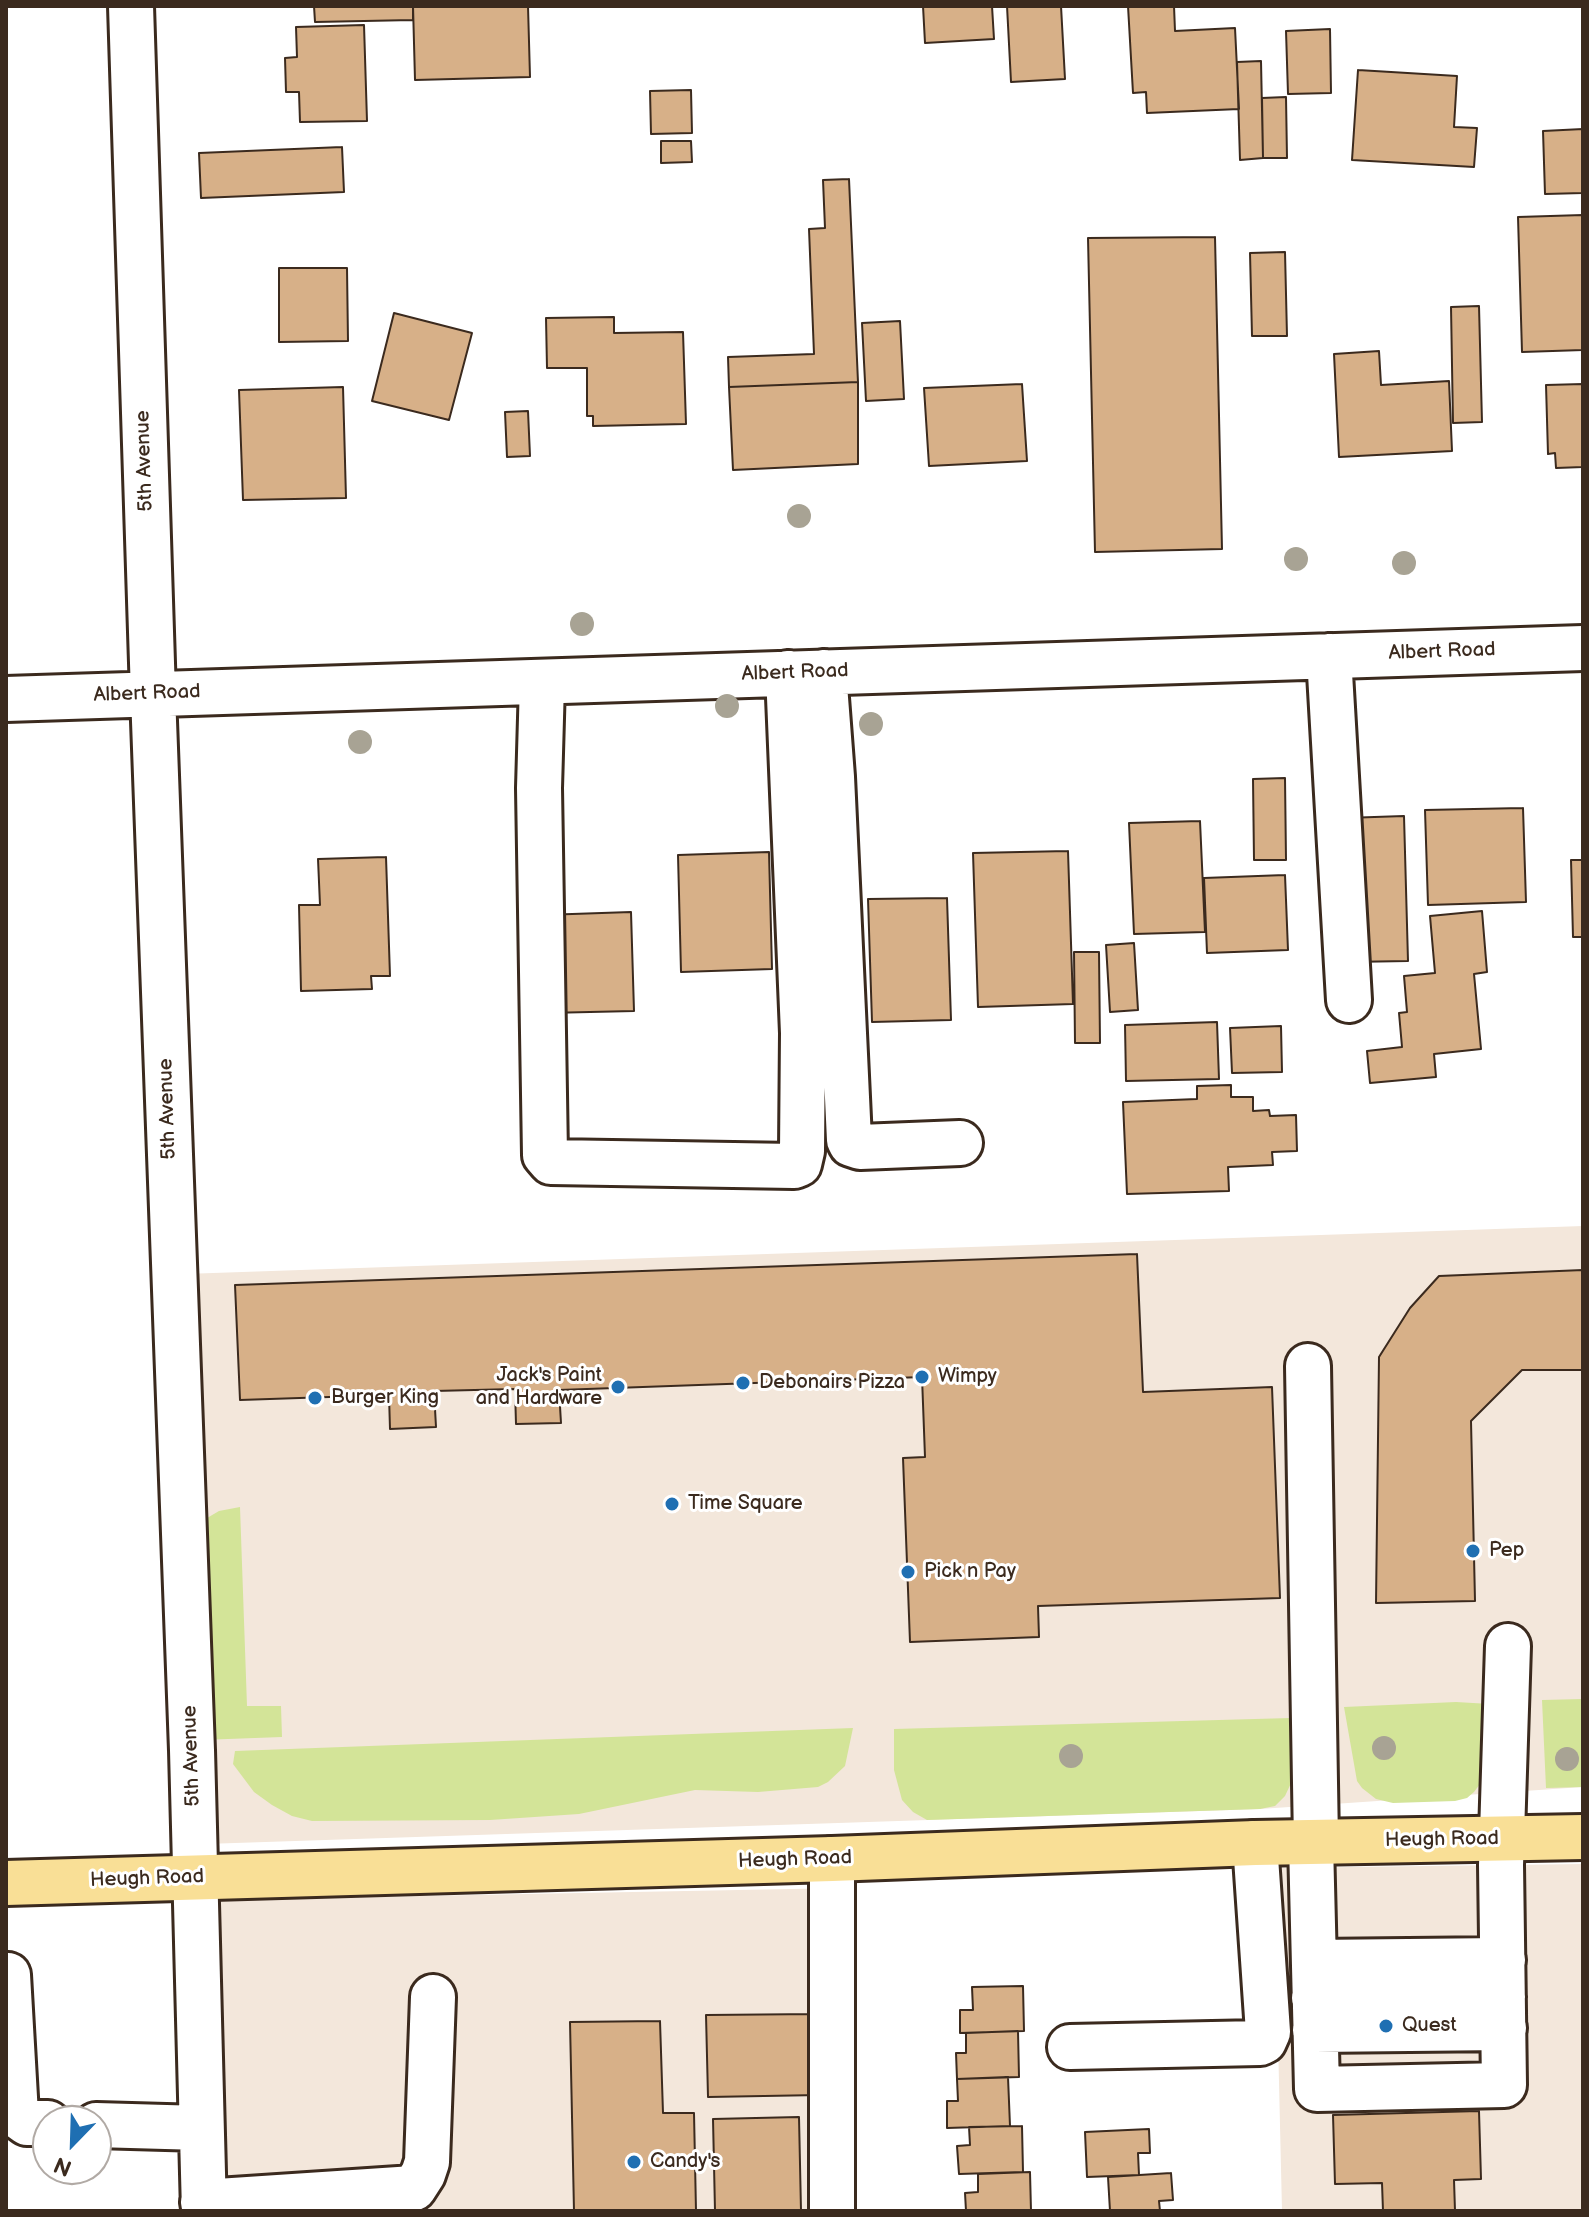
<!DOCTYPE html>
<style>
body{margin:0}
#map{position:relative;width:1589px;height:2217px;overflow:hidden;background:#fff;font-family:"Balsamiq Sans",sans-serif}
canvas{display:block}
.frame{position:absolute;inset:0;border:8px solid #3b2a1e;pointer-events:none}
.north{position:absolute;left:32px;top:2105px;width:80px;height:80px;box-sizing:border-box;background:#fff;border:2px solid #b1aaa5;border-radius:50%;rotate:203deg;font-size:22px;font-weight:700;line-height:32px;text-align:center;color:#3b2a1e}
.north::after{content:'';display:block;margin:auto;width:28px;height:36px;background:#1f6fb2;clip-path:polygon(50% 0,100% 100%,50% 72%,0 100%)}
</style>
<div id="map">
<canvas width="1589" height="2217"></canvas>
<div class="frame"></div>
<div class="north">N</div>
</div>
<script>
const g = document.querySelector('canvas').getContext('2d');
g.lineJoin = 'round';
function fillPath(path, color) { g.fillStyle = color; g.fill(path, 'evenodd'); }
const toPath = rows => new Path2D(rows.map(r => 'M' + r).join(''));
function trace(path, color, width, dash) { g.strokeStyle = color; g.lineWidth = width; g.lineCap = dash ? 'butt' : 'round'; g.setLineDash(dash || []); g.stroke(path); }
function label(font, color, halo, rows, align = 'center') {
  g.font = font + ' "Balsamiq Sans",sans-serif'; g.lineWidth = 6; g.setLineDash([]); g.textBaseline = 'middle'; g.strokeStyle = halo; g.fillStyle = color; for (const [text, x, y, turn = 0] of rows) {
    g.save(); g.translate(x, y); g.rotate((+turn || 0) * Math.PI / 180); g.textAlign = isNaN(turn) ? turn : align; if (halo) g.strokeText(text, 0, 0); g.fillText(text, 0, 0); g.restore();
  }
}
const built = toPath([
 [1583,1226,1583,1787,1260,1809,205,1844,184,1274],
 [1583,1864,1583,2211,1282,2211,1274,1868],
 [844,1888,851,2211,218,2211,211,1900]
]);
const green = toPath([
 [240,1507,247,1706,281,1706,282,1737,201,1740,202,1521,219,1511],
 [1583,1699,1583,1787,1546,1788,1542,1700],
 [1456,1702,1490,1704,1486,1776,1474,1792,1467,1798,1455,1801,1393,1803,1376,1799,1362,1788,1357,1781,1344,1707],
 [1291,1718,1292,1781,1285,1796,1275,1806,1260,1809,927,1820,913,1812,902,1800,894,1770,894,1729],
 [853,1728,845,1766,828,1782,818,1787,758,1792,695,1790,579,1814,490,1820,312,1821,292,1816,272,1805,254,1792,233,1764,235,1751]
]);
const building = toPath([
 [314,6,413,6,413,20,315,22,314,6],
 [413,6,528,6,530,77,415,80,413,6],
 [923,6,992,6,994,39,925,43,923,6],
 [1007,6,1061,6,1065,79,1011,82,1007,6],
 [1128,6,1174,6,1175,31,1235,28,1239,109,1147,113,1146,92,1133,93,1128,6],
 [364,25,367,121,300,122,299,92,286,92,285,58,297,57,296,27,364,25],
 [1330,29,1331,93,1288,94,1286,31,1330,29],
 [1261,61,1263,158,1240,160,1237,62,1261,61],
 [1358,70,1457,76,1454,127,1477,128,1474,167,1352,160,1358,70],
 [691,90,692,133,651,134,650,91,691,90],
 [1286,97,1287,158,1263,158,1262,98,1286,97],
 [1583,129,1583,193,1545,194,1543,131,1583,129],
 [661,141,691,141,692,162,661,163,661,141],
 [342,147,344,192,201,198,199,153,342,147],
 [849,179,858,382,729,387,728,357,814,354,809,229,825,228,823,180,849,179],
 [1583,215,1583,350,1522,352,1518,217,1583,215],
 [1215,237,1222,549,1095,552,1088,238,1215,237],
 [1285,252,1287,336,1252,336,1250,253,1285,252],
 [279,268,347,268,348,341,279,342,279,268],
 [1479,306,1482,422,1453,423,1451,307,1479,306],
 [394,313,472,333,449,420,372,401,394,313],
 [614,317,614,333,683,332,686,424,593,426,593,416,587,416,587,368,547,368,546,318,614,317],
 [900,321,904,399,866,401,862,323,900,321],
 [1379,351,1381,385,1449,381,1452,451,1339,457,1334,354,1379,351],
 [858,382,858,464,733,470,729,387,858,382],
 [1022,384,1027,461,929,466,924,388,1022,384],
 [1583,384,1583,467,1556,468,1555,453,1548,454,1546,385,1583,384],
 [343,387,346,498,243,500,239,390,343,387],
 [528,411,530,456,507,457,505,412,528,411],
 [1285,778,1286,860,1254,860,1253,779,1285,778],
 [1523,808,1526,902,1428,905,1425,810,1523,808],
 [1404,816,1408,961,1349,962,1345,818,1404,816],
 [1200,821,1205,932,1134,934,1129,823,1200,821],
 [1068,851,1073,1004,978,1007,973,853,1068,851],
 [769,852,772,969,681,972,678,855,769,852],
 [386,857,390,976,371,976,372,989,301,991,299,905,320,905,318,859,386,857],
 [1571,860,1583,860,1583,937,1573,937,1571,860],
 [1285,875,1288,950,1207,953,1204,878,1285,875],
 [947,898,951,1020,872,1022,868,899,947,898],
 [1482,911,1487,972,1474,974,1481,1049,1434,1054,1436,1077,1370,1083,1367,1051,1402,1047,1399,1013,1407,1012,1404,976,1435,973,1430,916,1482,911],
 [631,912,634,1011,546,1013,543,915,631,912],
 [1134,943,1138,1010,1110,1012,1106,945,1134,943],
 [1074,952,1099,952,1100,1043,1075,1043,1074,952],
 [1217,1022,1219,1079,1126,1081,1125,1025,1217,1022],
 [1281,1026,1282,1072,1232,1073,1230,1028,1281,1026],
 [1231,1085,1231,1097,1253,1097,1253,1111,1269,1110,1270,1116,1296,1115,1297,1151,1272,1152,1273,1165,1228,1167,1229,1191,1127,1194,1123,1102,1197,1099,1197,1086,1231,1085],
 [1137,1254,1143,1392,1272,1387,1280,1598,1038,1606,1039,1637,910,1642,903,1458,925,1457,922,1377,559,1390,561,1423,516,1424,515,1389,434,1391,436,1427,390,1429,389,1395,240,1400,235,1285,1137,1254],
 [1583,1270,1583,1370,1522,1370,1471,1421,1475,1601,1376,1603,1379,1357,1410,1308,1439,1276,1583,1270],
 [1023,1986,1024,2031,960,2033,960,2010,973,2010,972,1987,1023,1986],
 [818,2014,820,2095,708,2097,706,2015,818,2014],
 [660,2021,663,2113,694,2113,696,2211,574,2211,570,2022,660,2021],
 [1018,2031,1019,2077,957,2079,956,2053,966,2053,966,2033,1018,2031],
 [1008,2077,1010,2126,947,2128,947,2101,958,2101,957,2079,1008,2077],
 [1479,2111,1481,2179,1454,2180,1455,2211,1383,2211,1382,2183,1335,2184,1333,2115,1479,2111],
 [799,2117,801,2211,715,2211,713,2119,799,2117],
 [1022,2126,1023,2172,959,2174,957,2146,970,2145,969,2127,1022,2126],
 [1149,2129,1150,2153,1138,2153,1139,2175,1087,2177,1085,2132,1149,2129],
 [1030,2172,1031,2211,966,2211,965,2193,978,2192,978,2174,1030,2172],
 [1171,2173,1173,2200,1159,2201,1160,2211,1110,2211,1108,2177,1171,2173]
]);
const minor = toPath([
 [131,6,153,694,192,1750,204,2211],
 [1329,656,1349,1000],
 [824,672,832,777,849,1140,851,1144,860,1147,960,1143],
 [542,683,539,788,545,1155,551,1162,794,1166,799,1164,802,1151,803,1033,788,673],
 [6,699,1583,648],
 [1308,1366,1316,1842],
 [1311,1843,1317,2089,1504,2085,1501,1865,1508,1646],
 [832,1859,832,2211],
 [1314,1962,1503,1960],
 [8,1975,16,2115,27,2123,48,2123],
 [1314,1998,1503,1997],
 [1315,2030,1504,2028],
 [1070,2047,1260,2043,1264,2041,1268,2032,1255,1843],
 [96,2125,201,2128],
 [203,2202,414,2188,423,2174,427,2162,433,1997]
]);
const major = toPath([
 [6,1883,832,1859,1255,1843,1583,1837]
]);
const trees = [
 [799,516],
 [1296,559],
 [1404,563],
 [582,624],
 [727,706],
 [871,724],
 [360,742],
 [1384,1748],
 [1071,1756],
 [1567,1759]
];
const markers = [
 [922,1377,8,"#1f6fb2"],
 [743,1383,8,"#1f6fb2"],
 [618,1387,8,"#1f6fb2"],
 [315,1398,8,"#1f6fb2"],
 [672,1504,8,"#1f6fb2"],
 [1473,1551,8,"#1f6fb2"],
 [908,1572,8,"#1f6fb2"],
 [1386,2026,8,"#1f6fb2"],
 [634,2162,8,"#1f6fb2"]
];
const streetNames = [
 ["5th Avenue",145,461,-92],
 ["Albert Road",1442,652,-2],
 ["Albert Road",795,673,-2],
 ["Albert Road",147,694,-2],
 ["5th Avenue",168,1109,-92],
 ["5th Avenue",192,1756,-92],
 ["Heugh Road",1442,1840,-1],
 ["Heugh Road",795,1860,-2],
 ["Heugh Road",147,1879,-2]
];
const poiNames = [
 ["Jack's Paint",602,1376,"right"],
 ["and Hardware",602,1399,"right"],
 ["Wimpy",938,1377],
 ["Debonairs Pizza",759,1383],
 ["Burger King",331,1398],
 ["Time Square",688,1504],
 ["Pep",1489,1551],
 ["Pick n Pay",924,1572],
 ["Quest",1402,2026],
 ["Candy's",650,2162]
];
fillPath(built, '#f3e7db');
fillPath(green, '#d3e498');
fillPath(building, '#d7b088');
trace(building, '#3b2a1e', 2);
trace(minor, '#3b2a1e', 50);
trace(major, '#3b2a1e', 50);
trace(minor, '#fff', 44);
trace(major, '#f9df96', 44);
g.fillStyle = '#a8a394';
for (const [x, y] of trees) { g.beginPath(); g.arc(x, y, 12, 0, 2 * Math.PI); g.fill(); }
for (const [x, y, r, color] of markers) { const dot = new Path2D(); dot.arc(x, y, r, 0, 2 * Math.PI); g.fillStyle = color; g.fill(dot); trace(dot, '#fff', 3); }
label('20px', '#3b2a1e', '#fff', streetNames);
label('20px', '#3b2a1e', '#fff', poiNames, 'left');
</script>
